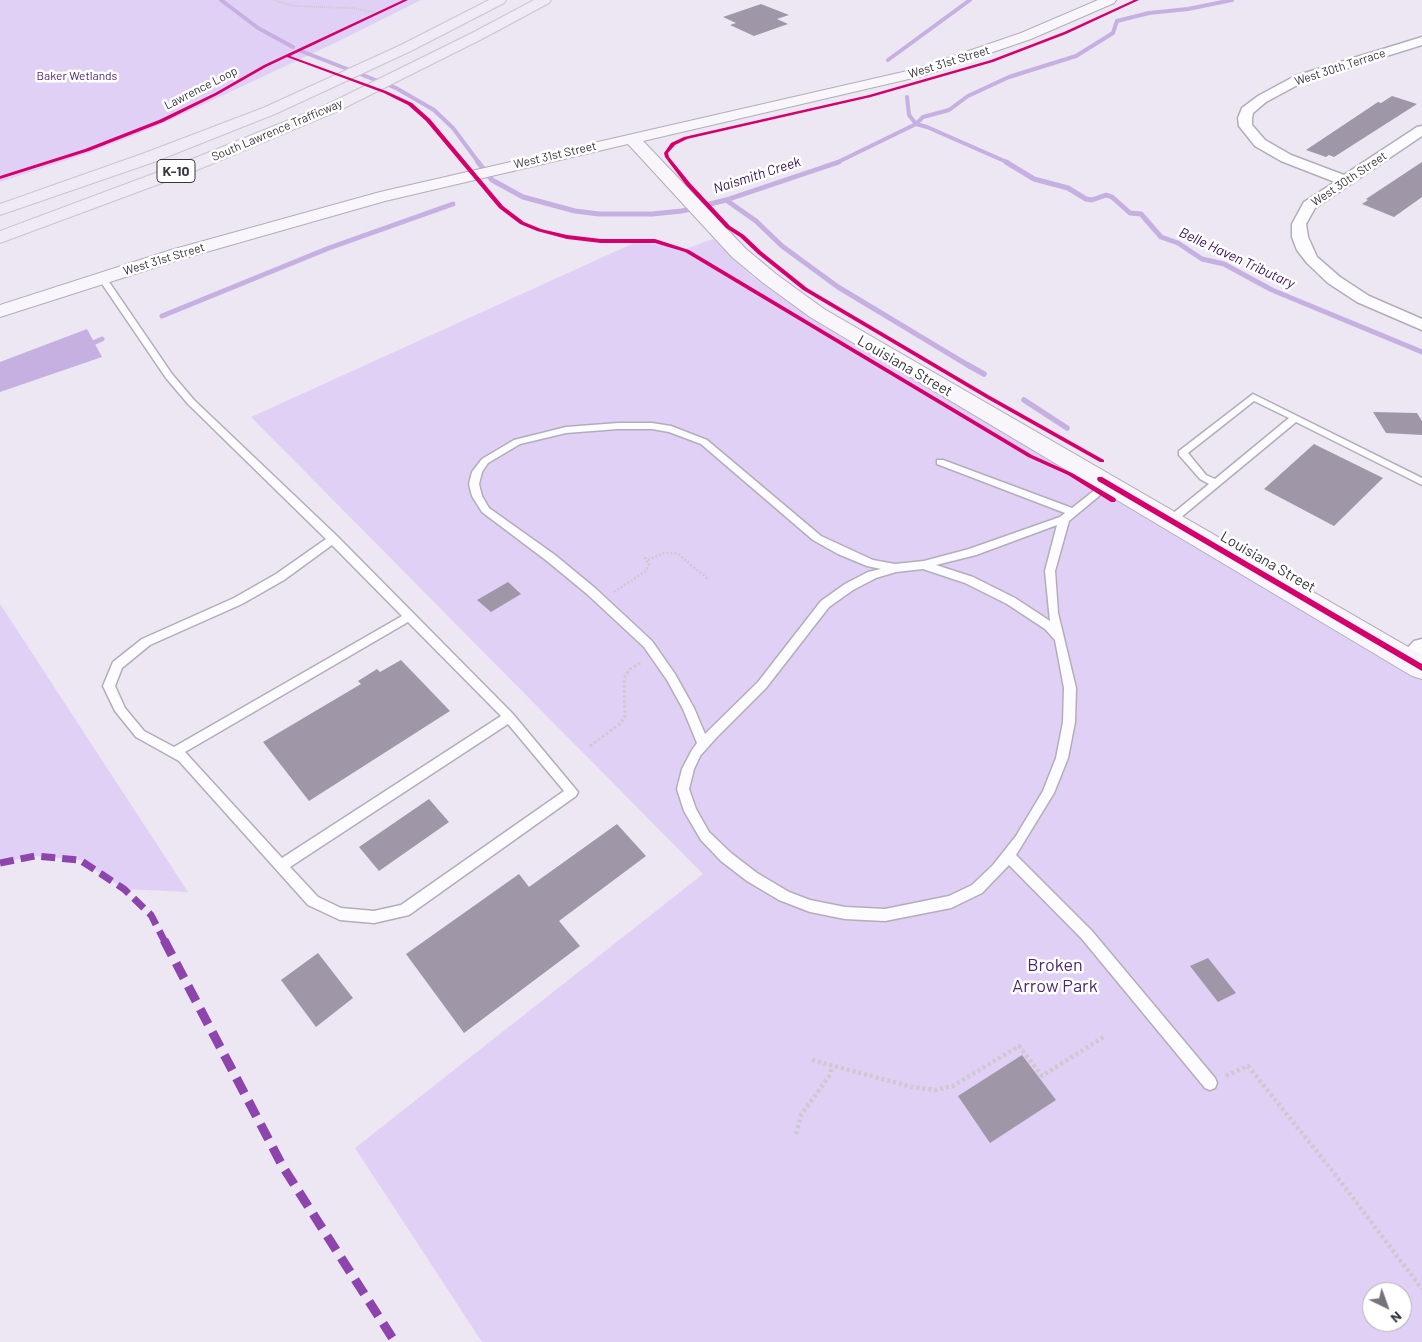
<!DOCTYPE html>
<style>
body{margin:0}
#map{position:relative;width:1422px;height:1342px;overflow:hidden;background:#ece7f3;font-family:Barlow,sans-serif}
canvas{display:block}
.north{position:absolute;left:1362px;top:1282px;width:50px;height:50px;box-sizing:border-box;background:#fff;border:1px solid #afaeb1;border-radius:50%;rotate:138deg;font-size:14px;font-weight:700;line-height:20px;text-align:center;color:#37343c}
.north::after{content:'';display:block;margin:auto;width:18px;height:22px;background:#76737c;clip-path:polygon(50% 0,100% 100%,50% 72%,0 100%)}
</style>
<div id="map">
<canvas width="1422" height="1342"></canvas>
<div class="north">N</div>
</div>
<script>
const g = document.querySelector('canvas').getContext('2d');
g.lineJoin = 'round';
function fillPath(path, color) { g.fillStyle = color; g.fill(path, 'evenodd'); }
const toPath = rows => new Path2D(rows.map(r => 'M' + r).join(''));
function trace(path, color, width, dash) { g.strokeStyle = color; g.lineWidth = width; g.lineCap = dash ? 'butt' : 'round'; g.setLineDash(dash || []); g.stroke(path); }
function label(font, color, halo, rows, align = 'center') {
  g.font = font + ' Barlow,sans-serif'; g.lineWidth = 5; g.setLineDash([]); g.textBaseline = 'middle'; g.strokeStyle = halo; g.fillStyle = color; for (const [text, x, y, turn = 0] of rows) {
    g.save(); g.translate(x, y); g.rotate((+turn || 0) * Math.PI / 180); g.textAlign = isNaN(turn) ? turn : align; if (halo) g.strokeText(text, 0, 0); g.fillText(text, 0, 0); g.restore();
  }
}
const green = toPath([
 [0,0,421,0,339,41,155,127,91,152,0,182],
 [713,239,752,276,823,326,1422,680,1422,1342,482,1342,355,1148,703,874,251,417,636,242,664,245,680,251],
 [1372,1292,1402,1292,1402,1322,1372,1322],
 [0,604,188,892,124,889,80,860,35,856,0,863]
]);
const water = toPath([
 [87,329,102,357,0,392,0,362]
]);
const streamFar2 = toPath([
 [221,0,258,28,293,47],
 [301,51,396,88,434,110,453,128,479,163],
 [888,60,970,0],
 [907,97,909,115,916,124,927,127,1009,163],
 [836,163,916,124,923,117,949,110,968,96,1009,77,1076,56,1113,33,1117,21,1149,13,1188,9,1232,0]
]);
const streamFar1 = toPath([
 [478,162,492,180,523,197,575,211,599,214,652,214,682,211,726,200,839,162],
 [1006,162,1034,179,1068,188,1086,199,1092,200,1106,195,1112,197,1130,213,1141,214,1161,237,1178,243,1202,259,1224,264,1272,290,1422,352],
 [726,200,756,221,782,246,838,287,971,367],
 [162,316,329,248,453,204],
 [86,346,102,339]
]);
const stream = toPath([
 [968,365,984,374],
 [1024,400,1067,428]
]);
const building = toPath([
 [761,4,789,15,777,19,788,24,754,36,730,25,736,23,723,17],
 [1392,96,1417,104,1334,157,1329,155,1326,157,1306,150,1378,102,1381,103],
 [1422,162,1422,197,1394,217,1362,204,1368,200,1366,199],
 [1373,412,1417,413,1422,421,1422,435,1386,433],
 [1314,444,1383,478,1334,526,1264,489],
 [508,582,521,594,491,612,477,600],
 [401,660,450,711,309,801,263,742,361,684,358,681,377,669,380,672],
 [429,799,449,822,379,871,359,847],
 [617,824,646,856,559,921,580,946,464,1033,406,954,519,874,529,887],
 [318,953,353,998,316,1027,281,980],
 [1208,958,1236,993,1218,1002,1190,966],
 [1022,1055,1056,1100,990,1143,958,1096]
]);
const pathFar3 = toPath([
 [273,0,294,6,352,8,378,13]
]);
const pathFar2 = toPath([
 [648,560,664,553,677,553,709,580],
 [614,592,646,571,649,564,643,555]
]);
const pathFar1 = toPath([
 [590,746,621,723,625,716,624,678,630,669,642,662]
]);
const path = toPath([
 [812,1060,912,1087,935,1090,953,1086,1019,1046,1042,1076,1105,1036],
 [1226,1076,1248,1066,1334,1173,1422,1289],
 [796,1134,801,1115,830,1075,832,1066]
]);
const service = toPath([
 [99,276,105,276,172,374,194,400,337,536,513,714,578,792,576,796,409,915,374,923,340,920,308,905,179,761,136,737,115,711,103,686,113,662,142,639,234,598,276,574,326,539,188,404,166,378,98,278,99,276],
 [332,545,402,616,174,747,144,731,125,708,115,686,122,668,150,645,242,604,284,580,332,545],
 [408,622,501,716,282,858,185,752,408,622],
 [508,724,564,791,401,905,374,911,341,908,318,897,290,867,508,724],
 [1253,394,1422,478,1422,485,1296,422,1174,523,1166,523,1165,521,1166,519,1209,484,1200,479,1179,455,1179,451,1253,394],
 [1254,401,1289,418,1215,479,1206,475,1188,453,1254,401],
 [618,423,652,423,671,426,707,440,821,536,873,560,895,564,924,561,969,549,1060,517,1065,513,937,464,937,460,943,460,1072,508,1105,482,1111,482,1113,484,1111,486,1069,521,1055,571,1058,613,1076,688,1075,722,1068,758,1054,793,1016,855,1092,931,1215,1078,1217,1083,1215,1088,1210,1090,1205,1088,1082,939,1009,865,982,893,951,908,885,921,845,919,810,912,779,900,747,881,721,861,701,840,684,811,677,789,682,769,692,750,697,743,683,709,667,680,644,647,587,594,547,561,482,512,472,496,469,484,472,472,482,459,514,440,566,427,618,423],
 [618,429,652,429,669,432,701,444,813,540,838,554,867,566,881,569,868,572,845,584,821,601,758,682,705,734,694,708,675,674,652,641,595,588,555,555,489,508,482,496,479,484,482,472,488,463,520,444,566,433,618,429],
 [1057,525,1045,571,1050,621,1015,598,973,577,936,565,976,555,1057,525],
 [923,569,965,583,1007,604,1045,629,1055,640,1064,688,1063,722,1056,758,1043,791,1016,836,993,865,972,885,949,896,885,909,845,907,810,900,789,892,757,873,731,853,709,832,696,809,689,789,694,769,700,756,716,738,766,688,829,607,853,590,876,578,896,572,923,569]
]);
const minor = toPath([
 [1422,37,1422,45,1303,82,1266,102,1253,113,1252,118,1252,125,1265,140,1291,155,1344,175,1417,127,1422,126,1422,136,1315,208,1306,224,1308,237,1317,257,1340,277,1369,296,1422,319,1422,330,1357,302,1328,283,1307,263,1297,250,1292,237,1292,224,1304,202,1335,182,1281,161,1255,146,1239,126,1238,118,1242,108,1258,96,1295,76,1422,37],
 [1422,639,1422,662,1417,667,1409,670,1401,667,1398,661,1401,655,1414,641,1422,639]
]);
const secondary = toPath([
 [1098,0,1116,0,1114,3,1031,39,926,75,643,141,746,249,776,274,824,309,1422,655,1422,679,1412,676,810,317,762,282,732,257,628,144,385,201,185,258,0,317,0,305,171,250,380,192,916,69,1021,33,1098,0]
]);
const motorway = toPath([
 [489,0,506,0,504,3,411,51,275,114,154,162,0,215,0,204,142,154,263,108,401,45,489,0],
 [534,0,551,0,549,3,482,39,338,111,197,170,0,243,0,231,185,162,326,105,472,33,534,0]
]);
const quietFar1 = toPath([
 [0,863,35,856,80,860,124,889,151,915,165,942]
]);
const quiet = toPath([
 [164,940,283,1167,395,1342]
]);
const cycleway = toPath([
 [403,0,408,0,290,56,386,91,412,103,430,119,503,206,524,222,541,229,567,235,601,239,655,239,689,250,1032,455,1072,473,1115,498,1116,500,1115,502,1111,502,1068,475,1028,457,685,252,655,243,601,243,567,239,537,231,520,224,499,208,426,121,408,105,384,93,287,57,266,67,217,95,163,122,89,151,0,179,0,176,85,149,159,120,215,93,264,65,403,0],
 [1134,0,1139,0,1066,34,993,62,871,97,687,139,675,145,668,153,669,157,690,183,730,226,744,235,762,252,807,288,990,396,1104,460,1104,462,1100,462,986,398,803,290,758,254,740,237,726,228,686,185,665,157,664,153,671,143,684,137,869,95,991,60,1064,32,1134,0],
 [1098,477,1102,477,1422,664,1422,671,1098,481,1097,479,1098,477]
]);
const farStreetnames = [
 ["West 31st Street",949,62,-17],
 ["West 30th Terrace",1340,67,-18],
 ["Lawrence Loop",201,88,-27],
 ["South Lawrence Trafficway",277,130,-23],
 ["West 31st Street",555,155,-13],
 ["West 30th Street",1349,179,-34],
 ["West 31st Street",164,259,-17]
];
const farParknames = [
 ["Baker Wetlands",77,76]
];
const shields = [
 [176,171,38]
];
const shieldNames = [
 ["K-10",176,171]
];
const farWaternames = [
 ["Naismith Creek",757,175,-18],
 ["Belle Haven Tributary",1237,258,25]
];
const streetNames = [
 ["Louisiana Street",905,366,30],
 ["Louisiana Street",1268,562,30]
];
const nearParknames = [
 ["Broken",1055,965],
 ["Arrow Park",1055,986]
];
fillPath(green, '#e0d0f6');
fillPath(water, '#c6afe1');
trace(streamFar2, '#c6afe1', 4);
trace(streamFar1, '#c6afe1', 5);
trace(stream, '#c6afe1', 5.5);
fillPath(building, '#9f97a8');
trace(service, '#b2aeb8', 3);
trace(minor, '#b2aeb8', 3);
trace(secondary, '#b2aeb8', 2);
trace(motorway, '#c8c6cc', 2);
trace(pathFar3, '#cccace', 2, [1, 1]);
trace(pathFar2, '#cccace', 2.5, [2, 2]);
trace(pathFar1, '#cccace', 3, [2.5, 2.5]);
trace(path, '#cccace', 4.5, [3, 3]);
fillPath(service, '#fcfbfd');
fillPath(minor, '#fcfbfd');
fillPath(secondary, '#f8f6fb');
fillPath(motorway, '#efeaf4');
trace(quietFar1, '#8e44ad', 7, [14, 7]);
trace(quiet, '#8e44ad', 9, [17, 9]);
fillPath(cycleway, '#d6006c');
label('12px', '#37343c', '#fff', farStreetnames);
label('12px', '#4f2774', '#fff', farParknames);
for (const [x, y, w] of shields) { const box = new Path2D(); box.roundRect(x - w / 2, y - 11.5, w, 23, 4); g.fillStyle = '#fff'; g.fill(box); trace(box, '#37343c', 1); }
label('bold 14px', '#37343c', null, shieldNames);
label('italic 14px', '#3a0e5c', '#fff', farWaternames);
label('15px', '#37343c', '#fff', streetNames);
label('18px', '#4f2774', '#fff', nearParknames);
</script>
